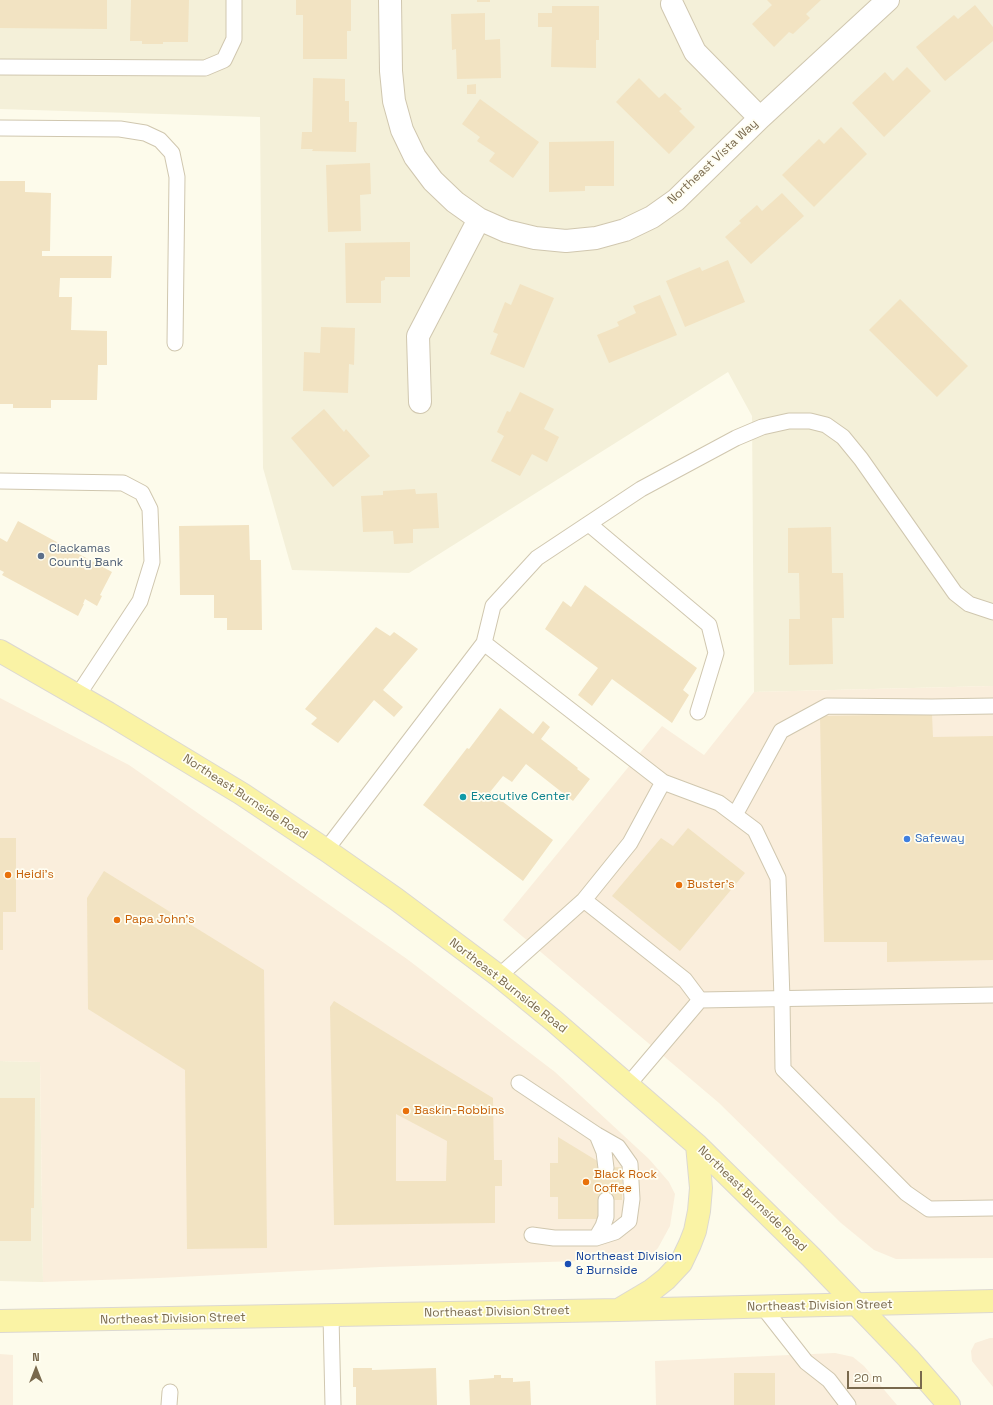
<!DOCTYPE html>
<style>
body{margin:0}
#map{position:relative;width:993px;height:1405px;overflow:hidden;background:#fdfbeb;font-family:"Space Grotesk",sans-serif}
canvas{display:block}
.north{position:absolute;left:16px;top:1349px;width:40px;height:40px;-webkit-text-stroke:3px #fffef2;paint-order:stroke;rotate:0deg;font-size:11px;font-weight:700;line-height:16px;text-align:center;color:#79694d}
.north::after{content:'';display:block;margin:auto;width:14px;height:18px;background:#79694d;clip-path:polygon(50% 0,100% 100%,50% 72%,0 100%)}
.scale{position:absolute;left:847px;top:1371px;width:75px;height:18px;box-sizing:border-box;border:2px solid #79694d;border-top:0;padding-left:5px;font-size:12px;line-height:14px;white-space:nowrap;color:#79694d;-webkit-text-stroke:3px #fffef2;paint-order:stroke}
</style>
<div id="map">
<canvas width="993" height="1405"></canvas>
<div class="north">N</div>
<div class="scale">20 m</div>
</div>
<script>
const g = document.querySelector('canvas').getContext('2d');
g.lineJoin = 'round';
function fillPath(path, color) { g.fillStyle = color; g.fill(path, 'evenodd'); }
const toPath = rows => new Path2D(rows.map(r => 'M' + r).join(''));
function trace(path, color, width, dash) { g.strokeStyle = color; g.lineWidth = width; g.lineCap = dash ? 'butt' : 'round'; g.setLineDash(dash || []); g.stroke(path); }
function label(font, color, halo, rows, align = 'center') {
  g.font = font + ' "Space Grotesk",sans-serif'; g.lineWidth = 3.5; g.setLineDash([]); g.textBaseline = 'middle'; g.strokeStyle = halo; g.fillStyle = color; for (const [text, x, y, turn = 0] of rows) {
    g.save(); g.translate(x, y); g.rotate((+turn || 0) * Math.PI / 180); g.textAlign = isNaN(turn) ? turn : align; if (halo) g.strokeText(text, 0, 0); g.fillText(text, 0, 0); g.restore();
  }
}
const residential = toPath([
 [0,0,993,0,993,686,754,692,752,416,728,372,409,573,292,570,263,468,260,117,0,109],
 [0,1061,40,1062,43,1282,0,1281]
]);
const commercial = toPath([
 [993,686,993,1258,896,1259,874,1250,841,1223,719,1103,503,920,662,726,704,755,754,692],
 [0,698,129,765,407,959,555,1072,649,1159,669,1182,675,1194,670,1226,658,1248,647,1259,380,1267,159,1278,43,1282,40,1062,0,1061],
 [990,1338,993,1338,993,1387,972,1361,971,1351,975,1343],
 [835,1353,853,1357,864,1366,897,1405,656,1405,655,1361],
 [0,1354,13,1355,13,1405,0,1405]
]);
const building = toPath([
 [0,0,107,0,107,29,0,28],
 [131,0,189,0,188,42,163,42,163,44,142,44,142,41,130,41],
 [296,0,351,0,351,31,347,31,347,59,303,59,303,15,296,15],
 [477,0,490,0,490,2,477,2],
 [767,0,821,0,806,14,810,18,793,34,789,32,774,47,752,24,772,5],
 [975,5,993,27,993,41,945,81,916,47,954,15,958,19],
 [552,6,599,6,599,40,596,40,596,68,551,67,552,27,538,27,538,13,552,13],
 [485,13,485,40,500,39,501,78,457,79,456,49,452,50,451,14],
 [907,67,931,91,884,137,852,103,885,72,893,81],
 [313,78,345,79,345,101,349,101,349,122,357,122,356,152,312,151,313,149,301,149,302,132,312,132],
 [639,78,659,98,665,93,682,109,679,111,695,127,669,154,616,102],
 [476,84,476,94,467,94,467,85],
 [480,99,539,142,513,178,489,161,495,153,477,141,480,137,462,124],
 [841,127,867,154,814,207,782,175,819,139,824,144],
 [614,141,614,186,585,186,585,191,549,192,549,142],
 [370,163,371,194,360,195,361,231,328,232,326,165],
 [0,181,25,181,25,192,51,193,50,251,42,251,42,256,112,256,111,278,60,278,59,297,72,297,71,330,107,331,107,365,98,365,97,400,51,400,51,408,13,408,13,404,0,404],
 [782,193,804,216,751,264,725,237,741,223,739,221,757,205,762,211],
 [410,242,410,277,385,277,385,280,381,281,381,303,346,303,345,243],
 [728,260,745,302,685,327,666,281,700,267,702,271],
 [520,284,554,298,524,368,490,354,498,334,493,332,505,302,511,305],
 [660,295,677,335,609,363,597,335,619,326,617,322,636,313,633,306],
 [900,299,968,366,937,397,869,330],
 [321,327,355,328,354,365,349,364,348,393,303,391,304,352,320,353],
 [520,392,554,409,544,429,559,437,547,462,532,454,520,476,491,461,504,436,497,432,507,411,510,412],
 [324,409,344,432,346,429,370,456,333,487,291,438],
 [415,489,416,494,437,493,439,528,413,529,413,543,394,544,393,531,363,532,361,496,383,495,383,491],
 [18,521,112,572,100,595,102,596,97,606,85,599,83,604,84,604,78,616,2,575,4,572,0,570,0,538,7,542],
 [249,525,250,560,261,560,262,630,227,630,227,618,214,618,214,595,180,595,179,526],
 [831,527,832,573,843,573,844,618,832,618,833,664,789,665,789,619,800,619,799,573,788,573,788,528],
 [585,585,697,668,683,690,689,695,672,723,612,679,592,706,578,695,598,668,545,629,563,601,571,607],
 [376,627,390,636,394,632,418,649,383,690,403,707,394,717,374,700,338,743,311,724,317,718,305,709],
 [500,708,533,734,543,721,550,727,541,739,578,768,577,769,590,779,573,801,526,764,512,782,503,776,490,792,553,840,523,881,423,805,467,748,469,749],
 [932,714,933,737,993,736,993,960,887,962,887,942,824,942,820,716],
 [688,828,745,873,680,951,612,896,661,838,673,846],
 [0,838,16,838,16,912,3,912,3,950,0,950],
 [104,871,264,970,267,1248,187,1249,185,1070,88,1009,87,898],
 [334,1001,493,1098,494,1160,502,1160,502,1186,495,1186,495,1223,334,1225,330,1007],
 [396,1114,447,1141,446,1181,396,1181],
 [0,1098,35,1098,34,1208,31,1208,31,1241,0,1241],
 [558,1137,599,1162,599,1168,622,1167,622,1200,599,1200,599,1219,558,1219,558,1197,550,1197,550,1163,558,1163],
 [353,1368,372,1368,372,1370,436,1368,437,1405,356,1405,356,1387,353,1387],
 [734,1373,775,1373,775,1405,734,1405],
 [494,1375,501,1375,501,1378,513,1378,513,1382,530,1381,531,1405,470,1405,469,1380,494,1378]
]);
const lane = toPath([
 [0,67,205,68,224,60,234,39,234,0],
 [0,128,120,129,145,133,160,140,172,153,177,177,175,343],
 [0,481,123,483,142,493,150,509,152,562,140,601,78,695],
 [589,524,709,625,716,653,698,712],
 [484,643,493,606,537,558,641,489,736,438,762,427,789,421,810,421,826,425,843,437,861,459,955,593,969,604,993,612],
 [735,815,781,731,827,706,932,707,993,706],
 [326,850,484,643,663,782,719,803,755,830,778,878,782,999,783,1069,906,1193,929,1209,993,1208],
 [584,900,630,843,663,782],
 [499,976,584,900,685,980,700,1000],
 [519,1083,597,1135,618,1147,630,1164,632,1199,629,1221,615,1232,596,1238,554,1238,532,1235],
 [628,1085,700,1000,993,995],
 [597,1135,604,1152,606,1168],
 [596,1238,603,1226,606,1217,606,1200],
 [763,1307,806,1362,829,1380,848,1405],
 [331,1316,333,1405],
 [169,1405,170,1392]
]);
const street = toPath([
 [390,0,391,71,394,101,402,130,415,157,433,181,455,202,479,219,506,231,535,238,566,241,596,238,625,230,652,217,676,200,760,118,888,0],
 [672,4,695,52,760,118],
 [420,402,418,336,479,219]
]);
const primary = toPath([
 [0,651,108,713,242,794,326,850,396,899,499,976,554,1021,697,1145,811,1257,908,1358,949,1405],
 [620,1309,652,1290,666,1279,681,1263,690,1244,695,1231,699,1211,701,1188,697,1145],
 [0,1321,618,1310,993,1301]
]);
const markers = [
 [41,556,4,"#5c6f8a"],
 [463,797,4,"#0f9aa8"],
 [907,839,4,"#3f7fe0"],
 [8,875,4,"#e8710a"],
 [679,885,4,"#e8710a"],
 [117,920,4,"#e8710a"],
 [406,1111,4,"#e8710a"],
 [586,1182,4,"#e8710a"],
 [568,1264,4,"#1a4fb4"]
];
const streetNames = [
 ["Northeast Vista Way",713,162,-43],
 ["Northeast Burnside Road",245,797,33],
 ["Northeast Burnside Road",508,986,38],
 ["Northeast Burnside Road",752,1199,44],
 ["Northeast Division Street",820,1306,-1],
 ["Northeast Division Street",497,1312,-1],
 ["Northeast Division Street",173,1319,-1]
];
const serviceNames = [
 ["Clackamas",49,549],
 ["County Bank",49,563]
];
const cultureNames = [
 ["Executive Center",471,797]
];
const shopNames = [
 ["Safeway",915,839]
];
const foodNames = [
 ["Heidi's",16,875],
 ["Buster's",687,885],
 ["Papa John's",125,920],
 ["Baskin-Robbins",414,1111],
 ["Black Rock",594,1175],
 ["Coffee",594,1189]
];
const transitNames = [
 ["Northeast Division",576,1257],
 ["& Burnside",576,1271]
];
fillPath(residential, '#f4f0d9');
fillPath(commercial, '#faeedc');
fillPath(building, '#f2e3c2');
trace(lane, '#d0c7af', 17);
trace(street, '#d0c7af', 24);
trace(primary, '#dcd8d1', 24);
trace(lane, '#fff', 15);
trace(street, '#fff', 22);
trace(primary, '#faf3a5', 22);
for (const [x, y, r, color] of markers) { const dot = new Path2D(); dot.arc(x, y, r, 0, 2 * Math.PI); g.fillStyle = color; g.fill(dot); trace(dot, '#fffef2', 1.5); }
label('12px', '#79694d', '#fffef2', streetNames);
label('12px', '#4e5e75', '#fffef2', serviceNames, 'left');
label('12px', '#0d838f', '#fffef2', cultureNames, 'left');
label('12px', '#366cbe', '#fffef2', shopNames, 'left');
label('12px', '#c56008', '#fffef2', foodNames, 'left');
label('12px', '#164399', '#fffef2', transitNames, 'left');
</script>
